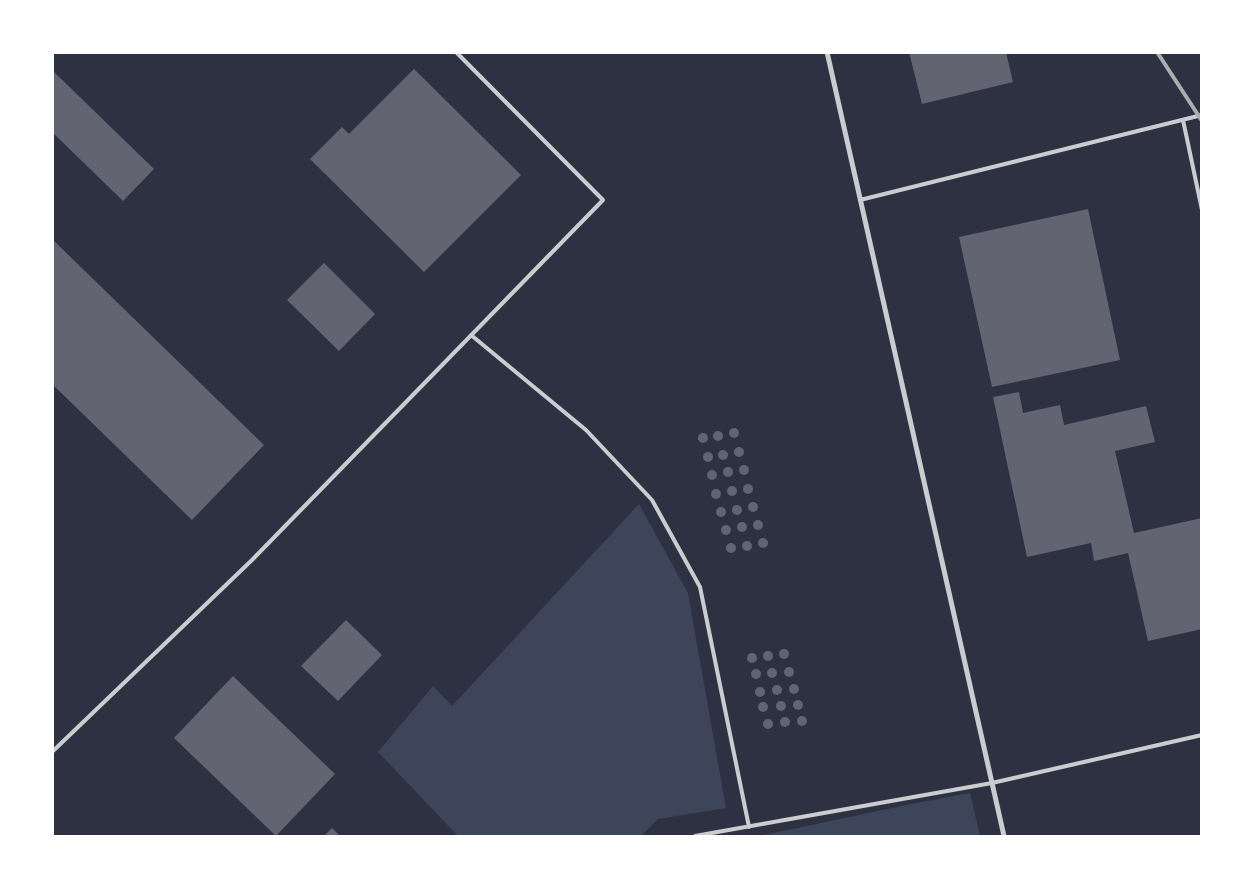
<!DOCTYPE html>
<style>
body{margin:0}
#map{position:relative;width:1254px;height:889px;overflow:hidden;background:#2d3142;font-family:Bitter,serif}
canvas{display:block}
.frame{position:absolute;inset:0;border:54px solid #fff;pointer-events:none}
</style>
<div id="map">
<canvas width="1254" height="889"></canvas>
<div class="frame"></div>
</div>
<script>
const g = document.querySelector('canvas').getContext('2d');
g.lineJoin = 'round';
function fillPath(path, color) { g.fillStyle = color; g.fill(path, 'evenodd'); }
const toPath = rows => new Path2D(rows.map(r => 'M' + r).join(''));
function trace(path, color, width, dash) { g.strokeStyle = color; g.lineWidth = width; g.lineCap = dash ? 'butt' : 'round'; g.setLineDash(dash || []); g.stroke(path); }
const green = toPath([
 [639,504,688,593,726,808,658,819,641,836,458,836,378,752,433,686,452,706],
 [970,793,980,836,759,836,911,804]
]);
const building = toPath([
 [909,52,1006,52,1013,82,922,104],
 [414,69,521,175,424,272,310,159,342,127,349,134],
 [52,70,154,169,123,201,52,132],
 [1088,209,1120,360,992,387,959,237],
 [52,239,264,445,192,520,52,384],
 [324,263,375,314,339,351,287,300],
 [1019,392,1023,413,1060,405,1064,425,1146,406,1155,442,1115,451,1134,533,1202,518,1202,629,1148,641,1128,553,1094,561,1091,543,1027,557,993,397],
 '729 433a5 5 0 1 1 10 0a5 5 0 1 1-10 0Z',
 '713 436a5 5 0 1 1 10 0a5 5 0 1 1-10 0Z',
 '698 438a5 5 0 1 1 10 0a5 5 0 1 1-10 0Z',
 '734 452a5 5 0 1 1 10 0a5 5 0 1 1-10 0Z',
 '718 455a5 5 0 1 1 10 0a5 5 0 1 1-10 0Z',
 '703 457a5 5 0 1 1 10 0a5 5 0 1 1-10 0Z',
 '739 470a5 5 0 1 1 10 0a5 5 0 1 1-10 0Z',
 '723 472a5 5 0 1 1 10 0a5 5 0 1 1-10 0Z',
 '707 475a5 5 0 1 1 10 0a5 5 0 1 1-10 0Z',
 '743 489a5 5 0 1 1 10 0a5 5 0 1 1-10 0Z',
 '727 491a5 5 0 1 1 10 0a5 5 0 1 1-10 0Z',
 '711 494a5 5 0 1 1 10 0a5 5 0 1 1-10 0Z',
 '748 507a5 5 0 1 1 10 0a5 5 0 1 1-10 0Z',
 '732 510a5 5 0 1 1 10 0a5 5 0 1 1-10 0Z',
 '716 512a5 5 0 1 1 10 0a5 5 0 1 1-10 0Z',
 '753 525a5 5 0 1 1 10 0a5 5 0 1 1-10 0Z',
 '737 527a5 5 0 1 1 10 0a5 5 0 1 1-10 0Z',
 '721 530a5 5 0 1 1 10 0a5 5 0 1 1-10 0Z',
 '758 543a5 5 0 1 1 10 0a5 5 0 1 1-10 0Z',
 '742 546a5 5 0 1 1 10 0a5 5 0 1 1-10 0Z',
 '726 548a5 5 0 1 1 10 0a5 5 0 1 1-10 0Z',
 [346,620,382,655,338,701,301,666],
 '779 654a5 5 0 1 1 10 0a5 5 0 1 1-10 0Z',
 '763 656a5 5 0 1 1 10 0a5 5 0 1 1-10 0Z',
 '747 658a5 5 0 1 1 10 0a5 5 0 1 1-10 0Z',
 '784 672a5 5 0 1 1 10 0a5 5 0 1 1-10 0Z',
 '767 673a5 5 0 1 1 10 0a5 5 0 1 1-10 0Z',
 '751 674a5 5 0 1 1 10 0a5 5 0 1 1-10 0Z',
 [233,676,335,774,276,836,174,738],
 '789 689a5 5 0 1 1 10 0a5 5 0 1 1-10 0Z',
 '772 690a5 5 0 1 1 10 0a5 5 0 1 1-10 0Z',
 '755 692a5 5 0 1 1 10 0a5 5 0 1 1-10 0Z',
 '793 705a5 5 0 1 1 10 0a5 5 0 1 1-10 0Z',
 '776 706a5 5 0 1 1 10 0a5 5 0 1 1-10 0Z',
 '758 707a5 5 0 1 1 10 0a5 5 0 1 1-10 0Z',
 '797 721a5 5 0 1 1 10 0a5 5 0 1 1-10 0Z',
 '780 722a5 5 0 1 1 10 0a5 5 0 1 1-10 0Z',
 '763 724a5 5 0 1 1 10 0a5 5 0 1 1-10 0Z',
 [332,828,340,836,324,836]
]);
const service = toPath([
 [1183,120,1202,210],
 [860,200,1202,115],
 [471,335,586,430,652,500,700,587,749,827],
 [52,752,252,560,603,200,456,52],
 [695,836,992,783,1202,735]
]);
const minor = toPath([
 [827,52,1004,836]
]);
const rail = toPath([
 [1157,52,1202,121]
]);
fillPath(green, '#3c4559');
fillPath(building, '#626471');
trace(service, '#caccd0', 4);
trace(minor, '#caccd0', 5);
trace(rail, '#abadb3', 4);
</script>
